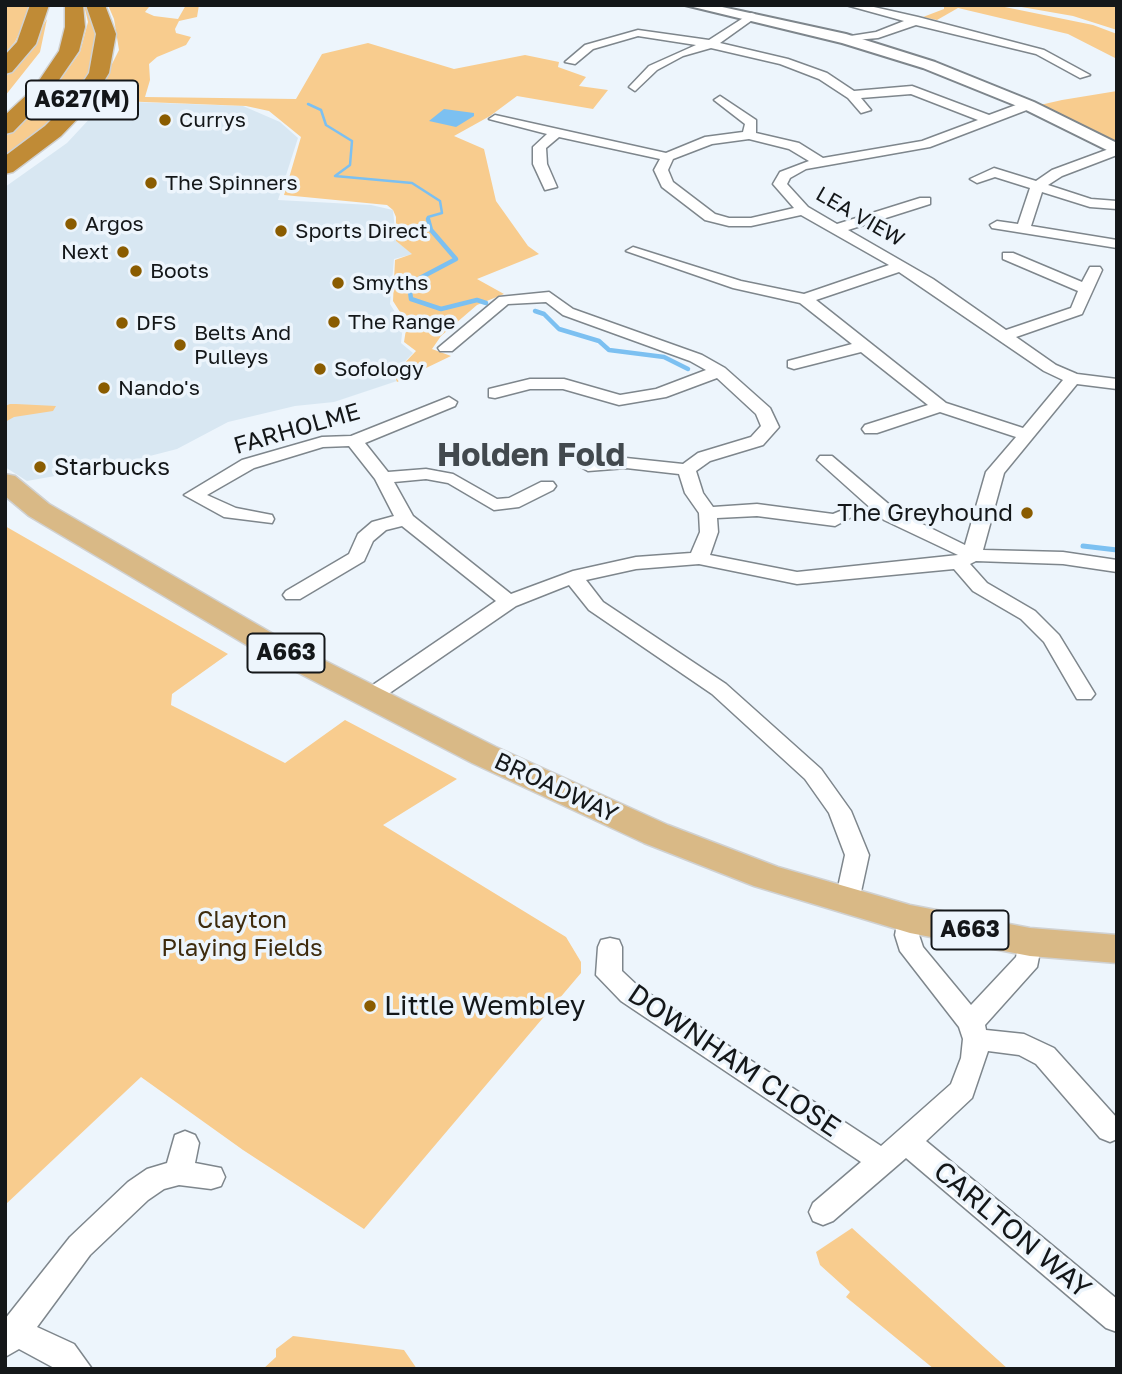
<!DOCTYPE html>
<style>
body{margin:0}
#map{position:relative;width:1122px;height:1374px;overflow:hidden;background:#edf5fc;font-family:"Golos Text",sans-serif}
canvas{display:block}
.frame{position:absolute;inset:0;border:7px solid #141719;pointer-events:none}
</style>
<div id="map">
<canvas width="1122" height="1374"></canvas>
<div class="frame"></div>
</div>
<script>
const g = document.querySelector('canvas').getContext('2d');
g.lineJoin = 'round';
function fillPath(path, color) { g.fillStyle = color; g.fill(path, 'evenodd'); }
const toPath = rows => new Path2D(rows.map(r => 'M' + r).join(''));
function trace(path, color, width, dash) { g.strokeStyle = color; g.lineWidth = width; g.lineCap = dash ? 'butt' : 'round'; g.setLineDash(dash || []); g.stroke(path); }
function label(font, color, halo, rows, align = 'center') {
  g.font = font + ' "Golos Text",sans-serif'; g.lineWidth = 7; g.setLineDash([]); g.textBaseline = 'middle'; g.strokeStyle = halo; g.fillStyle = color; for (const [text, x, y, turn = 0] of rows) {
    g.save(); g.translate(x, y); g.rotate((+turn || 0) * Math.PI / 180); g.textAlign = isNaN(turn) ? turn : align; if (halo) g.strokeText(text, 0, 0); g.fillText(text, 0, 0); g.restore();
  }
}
const built = toPath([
 [106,101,243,106,280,122,298,138,278,200,371,205,393,210,396,241,413,254,394,259,390,304,403,325,401,343,413,353,391,376,397,381,334,402,295,406,228,422,177,449,111,466,27,481,5,467,5,187,67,143]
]);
const green = toPath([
 [5,5,29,5,29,12,15,42,5,53],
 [84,5,89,5,101,37,84,90,53,127,5,162,5,135,48,97,80,52,88,22],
 [108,5,142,5,149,7,145,12,154,16,178,19,186,5,199,5,197,17,179,21,175,29,176,33,191,37,186,45,157,57,149,64,150,80,145,97,296,99,322,54,368,43,454,69,525,55,559,62,558,67,586,77,579,86,608,90,593,109,517,96,490,116,454,136,484,149,496,201,528,246,539,254,477,279,504,294,477,305,441,336,432,349,451,356,397,382,394,374,416,351,404,342,407,323,393,301,395,260,412,254,396,241,396,217,393,210,387,205,284,195,301,137,269,111,246,106,94,100,119,50,114,19],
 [944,5,995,5,1093,25,1117,34,1117,59,1068,34,958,8,937,20,923,17,944,9],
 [1010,5,1117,5,1117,30,1073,16],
 [47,19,40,52,5,96,5,75,24,59],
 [1117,91,1117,144,1040,105,1062,100],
 [10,404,16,404,56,406,53,411,14,417,5,422,5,406],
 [5,526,228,654,172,694,171,705,285,763,345,720,457,779,383,825,566,937,581,962,581,973,364,1229,243,1150,141,1077,5,1205],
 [852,1228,1008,1369,934,1369,846,1297,850,1292,820,1265,816,1252],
 [293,1336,404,1350,417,1369,263,1369,276,1357,276,1349]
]);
const water = toPath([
 [444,109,474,113,474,116,456,127,429,121]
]);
const streamFar2 = toPath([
 [308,104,321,110,326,125,352,141,350,165,335,176,412,183,440,201,442,213,428,217,429,221]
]);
const streamFar1 = toPath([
 [428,219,431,230,456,259,420,278,410,291,411,299,441,309,477,300,486,303],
 [535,311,544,314,559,329,599,341,609,350,664,357,688,369]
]);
const stream = toPath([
 [1083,546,1117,550]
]);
const street = toPath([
 [846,5,865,5,918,17,1044,50,1090,75,1080,78,1036,54,916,25,878,38,844,41,844,37,876,32,904,21,846,5],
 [751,13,755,14,755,18,720,43,788,59,827,73,854,91,912,86,989,115,1024,102,1032,102,1032,108,930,147,806,169,790,178,787,184,808,207,837,224,920,198,930,198,930,204,848,230,933,279,1006,330,1071,308,1078,291,1003,259,1003,253,1013,253,1082,282,1090,267,1100,267,1102,270,1082,314,1016,337,1056,365,1077,374,1117,379,1117,389,1077,384,1004,473,983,550,1063,552,1117,560,1117,572,1063,564,976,561,970,564,987,583,1035,611,1059,635,1095,694,1091,699,1077,699,1044,642,1021,619,973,591,954,569,797,584,699,564,636,569,586,580,603,602,726,684,821,769,851,811,869,855,859,901,856,907,847,910,838,907,835,901,845,855,829,813,805,779,712,694,589,610,569,585,516,606,375,703,361,703,357,698,361,693,496,601,402,526,386,530,373,541,364,561,300,599,286,599,283,595,286,591,349,554,358,534,372,522,394,516,375,479,349,446,323,447,254,468,207,495,236,508,272,515,274,519,272,523,224,517,184,495,242,460,322,437,351,436,449,397,457,402,455,406,365,443,388,472,426,469,453,474,497,499,509,498,541,482,553,482,556,486,553,490,519,507,494,510,448,483,426,479,394,482,413,516,511,594,573,571,636,557,691,553,700,532,699,513,685,493,679,474,626,468,588,471,579,466,588,461,626,458,683,464,698,453,751,437,761,426,756,414,717,378,666,397,619,405,563,389,530,389,495,398,489,397,489,389,530,379,564,379,620,395,656,389,706,370,690,361,563,315,546,302,508,304,452,351,440,351,438,348,499,297,549,292,573,309,702,355,725,368,770,408,779,427,763,445,710,461,696,471,703,493,713,507,757,504,833,514,850,507,859,513,835,526,757,516,717,518,718,532,710,555,797,572,958,555,884,520,817,460,820,456,832,456,898,512,965,545,986,472,1016,437,940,412,877,433,865,433,862,429,865,425,928,405,861,352,794,369,788,367,788,361,852,344,800,303,733,288,626,251,633,247,741,281,804,294,889,265,801,215,751,226,729,226,705,220,662,187,654,170,660,159,559,137,546,148,547,164,557,187,545,190,533,164,533,147,547,134,489,119,495,115,666,153,705,137,743,132,745,124,714,100,720,96,756,120,756,133,799,143,823,158,922,141,978,120,911,94,861,98,871,110,861,113,848,98,819,79,780,64,711,48,683,56,657,70,635,91,629,87,649,66,696,45,638,36,593,49,575,64,565,62,585,45,638,30,709,40,751,13],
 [749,139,789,149,809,161,780,172,773,184,794,208,751,218,729,218,715,214,673,182,668,170,673,159,712,144,749,139],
 [899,272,1044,371,1063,380,1023,428,946,403,816,300,899,272],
 [1117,146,1117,155,1062,176,1048,185,1091,199,1117,201,1117,209,1090,207,1042,192,1031,226,1117,240,1117,248,992,228,990,225,997,221,1018,224,1030,188,995,177,977,183,970,179,994,168,1036,181,1052,170,1117,146],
 [910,910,919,913,922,919,919,935,923,947,971,1005,1016,957,1021,935,1030,933,1039,935,1042,942,1037,967,985,1025,986,1030,1024,1034,1054,1048,1117,1118,1117,1139,1110,1142,1100,1138,1036,1064,1019,1055,988,1051,972,1098,926,1141,1117,1299,1117,1332,1106,1328,906,1158,833,1221,823,1225,813,1221,809,1212,813,1203,861,1162,621,1001,596,975,598,947,601,940,610,938,619,940,622,947,622,971,639,987,881,1146,951,1084,961,1058,963,1039,959,1027,900,951,895,935,898,919,901,913,910,910],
 [185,1131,195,1135,199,1143,195,1163,221,1168,225,1177,221,1186,211,1189,179,1185,164,1189,148,1200,90,1255,37,1327,74,1344,92,1369,56,1369,19,1349,5,1357,5,1319,70,1237,128,1182,147,1169,167,1163,175,1135,185,1131]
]);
const secondary = toPath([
 [685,5,713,5,846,34,935,62,1034,102,1117,143,1117,155,1022,108,923,68,842,43,685,5]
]);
const primary = toPath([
 [5,474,15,476,49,504,282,639,496,747,668,825,778,867,910,905,1030,928,1117,935,1117,963,1030,956,910,933,754,886,644,843,472,763,260,653,29,516,5,496,5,474]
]);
const highway = toPath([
 [30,5,49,5,36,44,12,72,5,74,5,55,17,42,30,5],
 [65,5,83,5,85,27,79,51,48,96,13,132,5,134,5,115,34,88,59,51,65,27,65,5],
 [86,5,105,5,116,34,109,73,87,109,61,136,13,172,5,174,5,156,45,126,71,100,89,73,96,34,86,5]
]);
const markers = [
 [165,120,7,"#8a5c00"],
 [151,183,7,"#8a5c00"],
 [71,224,7,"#8a5c00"],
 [281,231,7,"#8a5c00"],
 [123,252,7,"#8a5c00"],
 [136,271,7,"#8a5c00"],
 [338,283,7,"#8a5c00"],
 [334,322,7,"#8a5c00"],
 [122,323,7,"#8a5c00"],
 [180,345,7,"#8a5c00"],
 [320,369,7,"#8a5c00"],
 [104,388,7,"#8a5c00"],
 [40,467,7,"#8a5c00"],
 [1027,513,7,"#8a5c00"],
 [370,1006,7,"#8a5c00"]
];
const farPoinames = [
 ["Currys",179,120],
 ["The Spinners",165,183],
 ["Argos",85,224],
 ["Sports Direct",295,231],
 ["Next",109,252,"right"],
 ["Boots",150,271],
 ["Smyths",352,283],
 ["The Range",348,322],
 ["DFS",136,323],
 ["Belts And",194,333],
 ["Pulleys",194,357],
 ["Sofology",334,369],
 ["Nando's",118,388]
];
const farStreetnames = [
 ["LEA VIEW",860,217,30]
];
const shields = [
 [82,100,112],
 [286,653,77],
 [970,930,77]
];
const shieldNames = [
 ["A627(M)",82,100],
 ["A663",286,653],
 ["A663",970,930]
];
const streetNames = [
 ["FARHOLME",297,429,-16],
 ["BROADWAY",556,788,25]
];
const poiNames = [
 ["Starbucks",54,467],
 ["The Greyhound",1013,513,"right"]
];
const parkNames = [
 ["Clayton",242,920],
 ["Playing Fields",242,948]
];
const nearPoinames = [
 ["Little Wembley",384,1006]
];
const nearStreetnames = [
 ["DOWNHAM CLOSE",734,1061,34],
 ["CARLTON WAY",1012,1230,40]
];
const districtNames = [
 ["Holden Fold",531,456]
];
fillPath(built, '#d8e7f2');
fillPath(green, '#f8cc8e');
fillPath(water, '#7cc0f1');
trace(streamFar2, '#7cc0f1', 2.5);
trace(streamFar1, '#7cc0f1', 4.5);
trace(stream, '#7cc0f1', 5);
trace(street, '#7e868c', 3);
trace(secondary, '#7e868c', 4);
trace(primary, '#d0d1d1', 3);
trace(highway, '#d0d1d1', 3);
fillPath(street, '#fff');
fillPath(secondary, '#fff');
fillPath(primary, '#d9b986');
fillPath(highway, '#c08b36');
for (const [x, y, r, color] of markers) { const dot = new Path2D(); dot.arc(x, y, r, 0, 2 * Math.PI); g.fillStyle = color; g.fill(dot); trace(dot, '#edf5fc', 2.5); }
label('21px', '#141719', '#edf5fc', farPoinames, 'left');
label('21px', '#141719', '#edf5fc', farStreetnames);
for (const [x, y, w] of shields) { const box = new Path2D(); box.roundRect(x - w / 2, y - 19.5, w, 39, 5); g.fillStyle = '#edf5fc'; g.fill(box); trace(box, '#141719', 2); }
label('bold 23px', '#141719', null, shieldNames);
label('24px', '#141719', '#edf5fc', streetNames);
label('24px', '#141719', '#edf5fc', poiNames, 'left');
label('24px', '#3e2b0d', '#edf5fc', parkNames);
label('28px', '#141719', '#edf5fc', nearPoinames, 'left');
label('28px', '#141719', '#edf5fc', nearStreetnames);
label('bold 32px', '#42494e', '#edf5fc', districtNames);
</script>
